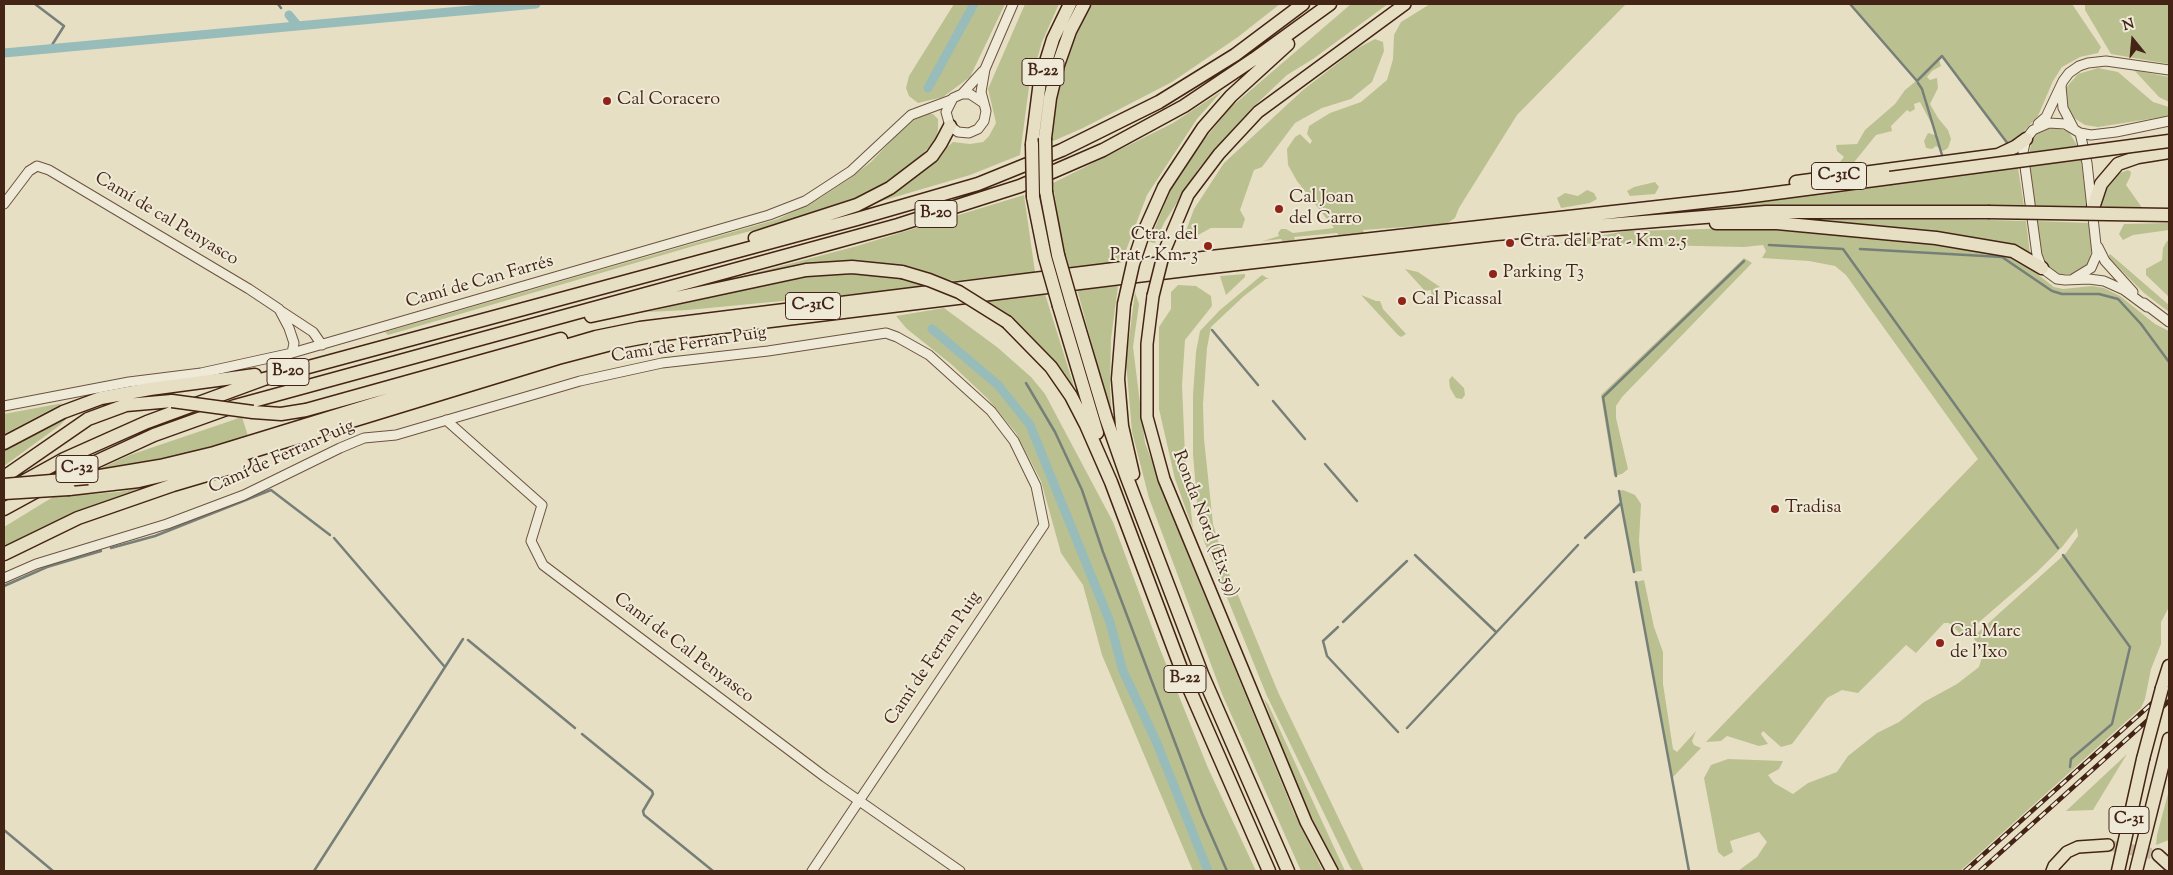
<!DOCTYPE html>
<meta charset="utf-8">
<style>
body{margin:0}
#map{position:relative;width:2173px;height:875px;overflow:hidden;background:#e7dfc3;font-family:"Sorts Mill Goudy",serif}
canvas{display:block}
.frame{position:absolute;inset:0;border:5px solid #442415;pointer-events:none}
.north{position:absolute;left:2108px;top:15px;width:50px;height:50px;-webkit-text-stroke:4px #efead8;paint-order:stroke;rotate:343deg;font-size:14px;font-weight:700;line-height:20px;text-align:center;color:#442415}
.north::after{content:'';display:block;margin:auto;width:18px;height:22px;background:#442415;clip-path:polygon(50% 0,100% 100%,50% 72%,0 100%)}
</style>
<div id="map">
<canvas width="2173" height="875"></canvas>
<div class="frame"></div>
<div class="north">N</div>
</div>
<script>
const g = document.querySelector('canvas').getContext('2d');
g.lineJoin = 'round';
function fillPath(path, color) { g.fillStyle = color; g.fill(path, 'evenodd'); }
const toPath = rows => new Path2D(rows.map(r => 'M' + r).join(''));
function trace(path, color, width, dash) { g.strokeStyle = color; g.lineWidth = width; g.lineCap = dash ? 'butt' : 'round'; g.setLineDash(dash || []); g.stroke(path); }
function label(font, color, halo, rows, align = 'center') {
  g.font = font + ' "Sorts Mill Goudy",serif'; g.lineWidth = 4; g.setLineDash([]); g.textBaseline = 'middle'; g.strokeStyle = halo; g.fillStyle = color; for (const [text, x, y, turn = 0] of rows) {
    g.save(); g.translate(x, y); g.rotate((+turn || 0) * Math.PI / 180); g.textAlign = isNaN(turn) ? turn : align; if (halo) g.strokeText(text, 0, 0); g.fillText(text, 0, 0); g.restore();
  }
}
const green = toPath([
 [954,4,1005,4,970,77,943,97,918,103,909,96,906,88,909,76],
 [1025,4,1059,4,1042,42,1029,87,1020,155,970,175,878,202,913,179,953,142,970,144,983,142,989,136,996,123,988,89],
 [1091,4,1280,4,1238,37,1172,82,1083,128,1051,142,1058,83,1068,53],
 [1351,4,1388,4,1313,59,1287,75,1251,109,1199,168,1164,223,1155,243,1149,242,1171,189,1204,140,1230,108],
 [1430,4,1626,4,1517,115,1459,208,1455,218,1446,224,1363,230,1364,233,1351,236,1339,236,1337,233,1294,237,1295,240,1284,243,1281,239,1263,241,1279,236,1278,233,1281,229,1286,229,1293,233,1334,228,1297,181,1288,165,1287,149,1295,137,1300,134,1310,144,1312,141,1307,134,1309,126,1330,113,1361,102,1387,80,1393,59,1394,35,1401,22],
 [1850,4,2072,4,2101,47,2098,53,2080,57,2062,67,2053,81,2038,116,2015,141,2008,144,1942,56,1939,60,1941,66,1932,71,1927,77,1930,80,1937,78,1938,88,1930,104,1938,118,1948,130,1951,139,1948,148,1943,151,1936,146,1932,149,1926,148,1924,141,1928,133,1938,136,1920,102,1914,104,1915,109,1910,112,1907,110,1891,126,1892,131,1876,135,1851,166,1843,166,1840,162,1844,157,1837,151,1836,145,1857,144,1865,130,1895,104,1905,90,1916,81],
 [2085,4,2169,4,2169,64,2111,54,2085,10],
 [1375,39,1383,42,1384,51,1372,82,1351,99,1322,108,1295,123,1262,167,1254,170,1240,210,1245,219,1242,228,1211,228,1187,241,1183,239,1194,209,1224,163,1303,90,1356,49],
 [2098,68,2118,72,2153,102,2169,107,2169,116,2098,127,2085,125,2074,118,2065,101,2065,89,2078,74],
 [2134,70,2169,77,2169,102,2159,97],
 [1222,91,1197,119,1147,195,1122,261,1069,269,1061,239,1053,183,1173,123],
 [923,114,933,114,938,119,938,130,935,141,909,168,889,183,867,194,789,221,697,245,388,335,385,332,778,219,820,198,849,179,871,162,912,119],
 [2054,127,2069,132,2078,147,2029,154,2032,140,2037,133],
 [2081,159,2087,208,2035,206,2030,166],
 [2018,168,2024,206,1844,205,1774,207,1650,215],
 [2128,170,2131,172,2130,177,2126,185,2143,209,2100,208,2109,182,2115,175],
 [1655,182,1659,187,1655,194,1630,196,1627,191,1634,187],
 [1587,190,1594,193,1597,199,1590,203,1561,208,1557,198,1565,193,1578,196],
 [1024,195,1035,272,954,281,886,264,843,261,816,263,732,279,857,246],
 [1933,217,1949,219,2026,221,2030,254,1999,242,1802,219],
 [2037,221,2089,223,2092,248,2088,265,2076,274,2060,274,2054,271,2047,265,2042,253],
 [2169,223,2169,230,2133,235,2123,240,2119,234,2124,224],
 [1744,228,1807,231,1923,242,2015,257,2054,287,2063,289,2092,286,2104,288,2120,296,2155,324,2169,331,2169,607,2161,622,2161,644,2151,669,2145,699,2141,708,1960,871,1738,871,1757,857,1767,842,1759,832,1730,841,1733,852,1724,857,1718,852,1704,778,1711,765,1728,759,1783,761,1779,769,1768,775,1774,783,1793,794,1808,783,1837,772,1848,756,1877,733,1899,722,1924,702,1957,684,1979,667,1983,654,1973,637,2066,553,2078,536,2077,528,2062,547,2037,572,1963,636,1949,623,1944,623,1916,653,1906,645,1858,693,1842,690,1827,698,1792,744,1781,747,1763,731,1761,734,1768,744,1759,746,1727,736,1721,741,1706,742,1978,459,1846,275,1835,266,1809,261,1762,258,1766,251,1763,245,1744,247,1559,243,1626,231],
 [2169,240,2169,297,2146,275,2146,269,2162,260,2163,248,2167,241],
 [2110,254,2169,305,2169,312,2144,293,2108,257],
 [1744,258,1752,263,1622,397,1616,406,1616,418,1628,469,1622,474,1614,476,1601,395],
 [1405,269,1418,272,1440,287,1435,288,1436,292,1440,295,1439,301,1433,306,1431,290,1425,291],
 [840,272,897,278,928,287,688,310,647,312,800,277],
 [1245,274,1245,277,1226,295,1220,276],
 [1262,275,1269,279,1266,279,1244,296,1211,327,1207,348,1203,404,1204,439,1213,524,1224,561,1278,692,1364,871,1353,871,1350,867,1267,696,1204,541,1198,515,1193,454,1193,395,1196,352,1200,331,1220,310],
 [1178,285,1196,286,1211,296,1212,306,1185,340,1182,385,1185,455,1193,529,1175,479,1159,409,1159,327,1171,309,1171,292],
 [1118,286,1111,339,1110,386,1112,419,1077,289],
 [1135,292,1139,304,1133,347,1145,443,1186,550,1294,813,1323,871,1301,871,1222,694,1149,498,1132,432,1126,362],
 [1045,294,1077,396,1064,373,1019,327,987,301],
 [1361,295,1376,301,1380,301,1383,309,1406,334,1401,337,1398,335],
 [944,308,997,347,1031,377,1045,394,1113,522,1160,649,1208,768,1256,871,1193,871,1102,655,1083,585,1061,553,1041,481,1016,433,988,399,951,364,907,329,896,316],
 [1452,376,1464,388,1465,395,1462,399,1456,398,1450,388,1449,380],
 [63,403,4,434,4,414],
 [69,416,59,426,4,466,4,446],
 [242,417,248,436,198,452,95,471,130,455],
 [163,483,4,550,4,527,53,497,119,492],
 [1623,490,1635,495,1641,504,1639,541,1642,571,1634,572,1619,491],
 [1644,580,1654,627,1663,652,1663,684,1673,749,1677,752,1696,731,1692,741,1694,745,1701,748,1672,778,1636,582],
 [1264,699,1268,704,1345,871,1337,871,1334,868,1294,781],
 [2127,754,2093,810,2066,811],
 [2169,790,2169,840,2156,845,2157,835]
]);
const stream = toPath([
 [35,4,64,26,52,45,59,49],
 [278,4,281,8],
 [1850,4,1917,81,1942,56,2008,144],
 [1918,83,1922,89,1942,155],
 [1769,245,1843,249,2058,548],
 [1860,249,2002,257,2052,291,2062,294,2099,294,2118,299,2141,324,2169,362],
 [1212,330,1258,385],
 [1026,383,1055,432,1082,490,1103,552,1202,814,1227,871],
 [1273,401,1305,439],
 [1325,464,1357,501],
 [1616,476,1603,397,1744,261],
 [1621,503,1634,572],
 [334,538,444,666],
 [1585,538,1621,503,1619,491],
 [111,548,155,536,271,490,330,535],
 [1415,555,1496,632],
 [2063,555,2130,647,2112,724,2071,759,2070,767],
 [1636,582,1689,871],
 [4,586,47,567,101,551],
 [1343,622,1407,561],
 [1338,627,1323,641,1327,656,1398,732],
 [468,640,575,728],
 [1407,728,1578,545],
 [582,734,652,791,653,794,643,811,644,815,713,871],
 [4,830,53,871],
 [314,871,463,639]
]);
const canal = toPath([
 [289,15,298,26],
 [4,53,536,4],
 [928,88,974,4],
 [932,329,998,385,1030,425,1110,622,1123,671,1156,741,1208,871]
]);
const majorTunnel = toPath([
 [2108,845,2158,855]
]);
const minor = toPath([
 [2061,86,2063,108,2074,129],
 [962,94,983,71],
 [982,102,970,94,962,94,953,98,946,112,950,126,958,132,969,133,978,129,984,121,986,111,981,92,985,69,1013,4],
 [2038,124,2046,117,2063,81,2069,73,2079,66,2088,63,2106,61,2169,70],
 [2080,133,2091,135,2116,132,2169,121],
 [4,204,29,171,37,166,49,170,249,289,279,309,289,328,294,343,292,353],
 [2098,247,2105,261,2133,292],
 [2073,279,2091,268,2097,254,2087,163,2080,133,2065,124,2049,123,2033,130,2026,139,2023,152,2037,255,2042,268,2057,279,2065,280,2089,279,2104,281,2124,290,2147,307],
 [2144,303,2169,322],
 [281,311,313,332,322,345],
 [4,406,129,382,201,373,292,353,769,215,805,201,851,171,911,115,951,100],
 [446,420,542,505,531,541,543,565,825,777,960,871],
 [4,578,36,564,167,524,244,495,340,448,364,438,396,435,580,381,662,363,768,351,886,333,897,337,929,355,991,411,1014,441,1036,486,1044,525,812,871]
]);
const major = toPath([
 [1164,252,1188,195,1219,154,1258,112,1405,4],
 [1153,296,1147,344,1147,417,1164,479,1306,822,1332,871],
 [2158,855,2169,865],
 [2052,871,2054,866,2067,852,2078,847,2108,845]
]);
const highway = toPath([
 [1045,138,1050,98,1058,65,1070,31,1084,4],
 [1032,144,1040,81,1053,39,1070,4],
 [1796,182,1998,155,2015,147,2026,139],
 [1046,192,1058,255],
 [1033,197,1045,257],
 [2093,208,2101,184,2118,164,2138,157,2169,152],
 [1716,223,1777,223,1936,238,2013,251,2042,268],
 [1143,234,1164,187,1203,128,1231,96,1288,44],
 [755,238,857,205,890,188,932,156,941,143,950,126],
 [1072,304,1106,418,1126,475,1202,674,1288,871],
 [1124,304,1118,379,1122,426,1133,474],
 [1059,306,1097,433],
 [591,316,806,270,852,267,902,272],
 [1007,322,1051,367,1071,396,1086,425,1111,482,1185,679,1269,871],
 [253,412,281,414,306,410,561,339],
 [4,443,63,412,101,398,150,389,255,375],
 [4,477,88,419,126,405,172,401],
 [88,478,160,466,214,453,514,361,596,337,640,328,1211,257,1738,198,1890,178],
 [54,481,154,435,235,406,898,225,1020,186,1103,150,1184,106,1254,59,1330,4],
 [17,485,64,459,147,422,264,379,857,219,978,184,1062,150,1159,102,1235,55,1303,4],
 [69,489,139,481,211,464,558,358,619,342,656,335,1194,269,1496,234,1766,212,1988,212],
 [4,509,37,491],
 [4,554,78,518,173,485,244,464],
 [2162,688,2169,666],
 [2118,871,2143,759],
 [2136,871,2169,739]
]);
const rail = toPath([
 [1965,871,2169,688],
 [1980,871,2169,701]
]);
const majorBridge = toPath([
 [1153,296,1164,252]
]);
const highwayBridge = toPath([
 [1045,138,1046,192],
 [1032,144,1033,197],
 [1890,178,2169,141],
 [1988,212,2169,215],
 [1058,255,1072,304],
 [1045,257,1059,306],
 [902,272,929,280,959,292,1007,322],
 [1124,304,1133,264,1143,234],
 [172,401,253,412],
 [4,485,88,478],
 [4,493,69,489],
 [2143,759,2162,688]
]);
const markers = [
 [607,101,5,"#8f2418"],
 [1279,209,5,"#8f2418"],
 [1510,243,5,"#8f2418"],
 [1208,246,5,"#8f2418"],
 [1493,274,5,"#8f2418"],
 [1402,301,5,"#8f2418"],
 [1775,509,5,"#8f2418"],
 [1940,643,5,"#8f2418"]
];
const shields = [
 [1043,72,42],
 [1839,176,55],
 [936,214,42],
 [813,306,55],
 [288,372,42],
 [77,469,42],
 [1185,679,42],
 [2129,820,40]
];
const shieldNames = [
 ["B-22",1043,72],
 ["C-31C",1839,176],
 ["B-20",936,214],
 ["C-31C",813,306],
 ["B-20",288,372],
 ["C-32",77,469],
 ["B-22",1185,679],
 ["C-31",2129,820]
];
const poiNames = [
 ["Cal Coracero",617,101],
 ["Cal Joan",1289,199],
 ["del Carro",1289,220],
 ["Ctra. del",1198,236,"right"],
 ["Prat - Km. 3",1198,257,"right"],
 ["Ctra. del Prat - Km 2.5",1520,243],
 ["Parking T3",1503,274],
 ["Cal Picassal",1412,301],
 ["Tradisa",1785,509],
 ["Cal Marc",1950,633],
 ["de l'Ixo",1950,654]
];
const streetNames = [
 ["Camí de cal Penyasco",166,220,31],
 ["Camí de Can Farrés",480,283,-16],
 ["Camí de Ferran Puig",689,346,-9],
 ["Camí de Ferran Puig",282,458,-24],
 ["Ronda Nord (Eix 59)",1204,524,69],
 ["Camí de Cal Penyasco",683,649,37],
 ["Camí de Ferran Puig",934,659,-56]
];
fillPath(green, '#bbc090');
trace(stream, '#767f78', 2.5);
trace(canal, '#98bcba', 9);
trace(majorTunnel, '#c6baa0', 11, [11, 5.5]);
trace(minor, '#6d5340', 11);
trace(major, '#442415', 14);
trace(highway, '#442415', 15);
trace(minor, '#efead8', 9);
trace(major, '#e7dfc3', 11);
trace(highway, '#e7dfc3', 12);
trace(rail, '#442415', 4.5);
trace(rail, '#efead8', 2.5, [8]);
trace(majorBridge, '#442415', 14, []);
trace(highwayBridge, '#442415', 15, []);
trace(majorBridge, '#e7dfc3', 11);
trace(highwayBridge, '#e7dfc3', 12);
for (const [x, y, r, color] of markers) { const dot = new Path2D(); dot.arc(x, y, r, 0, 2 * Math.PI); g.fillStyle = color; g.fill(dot); trace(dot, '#efead8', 2); }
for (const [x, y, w] of shields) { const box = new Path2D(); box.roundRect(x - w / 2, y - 13.5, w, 27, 4); g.fillStyle = '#efead8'; g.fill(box); trace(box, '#442415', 1); }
label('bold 16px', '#442415', null, shieldNames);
label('18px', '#442415', '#efead8', poiNames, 'left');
label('18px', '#442415', '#efead8', streetNames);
</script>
